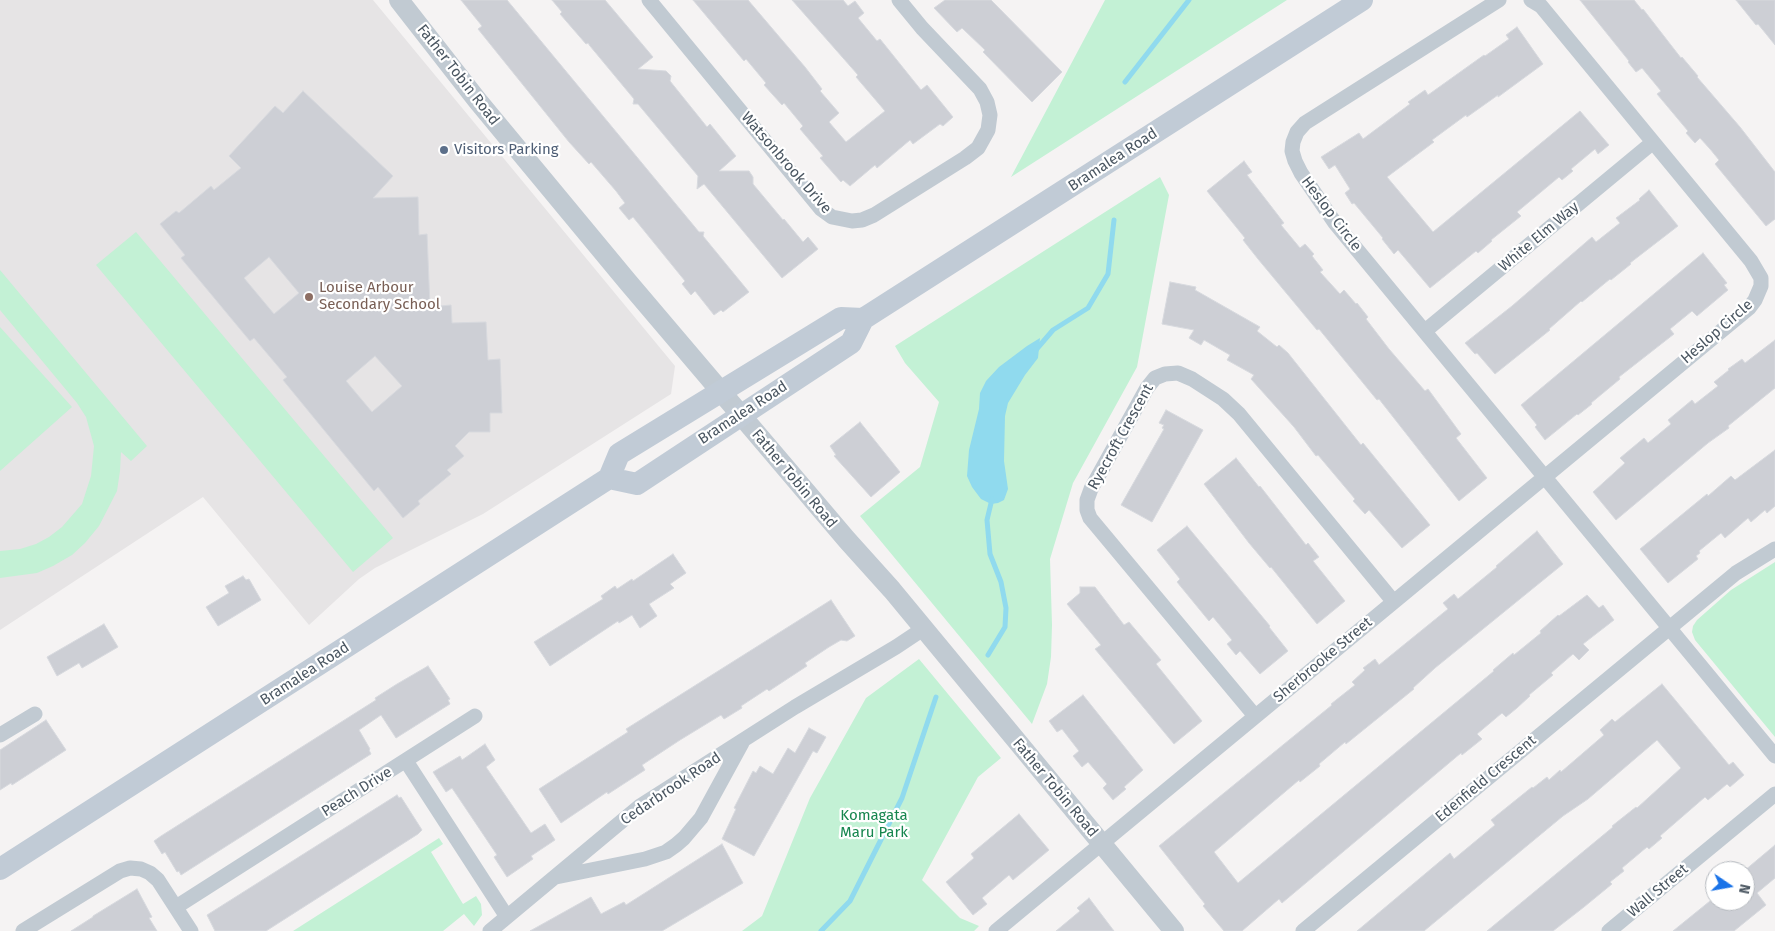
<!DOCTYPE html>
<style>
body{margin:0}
#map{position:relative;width:1775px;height:931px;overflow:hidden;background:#f5f3f3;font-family:"Fira Sans",sans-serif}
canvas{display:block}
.north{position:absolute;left:1705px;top:861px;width:50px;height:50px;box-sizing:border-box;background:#fff;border:1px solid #b7bbc0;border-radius:50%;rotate:102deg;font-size:14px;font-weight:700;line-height:20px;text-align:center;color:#4a5661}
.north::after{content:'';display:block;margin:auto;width:18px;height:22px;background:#1a73e8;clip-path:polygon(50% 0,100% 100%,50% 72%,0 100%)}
</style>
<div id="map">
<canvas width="1775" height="931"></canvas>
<div class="north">N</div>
</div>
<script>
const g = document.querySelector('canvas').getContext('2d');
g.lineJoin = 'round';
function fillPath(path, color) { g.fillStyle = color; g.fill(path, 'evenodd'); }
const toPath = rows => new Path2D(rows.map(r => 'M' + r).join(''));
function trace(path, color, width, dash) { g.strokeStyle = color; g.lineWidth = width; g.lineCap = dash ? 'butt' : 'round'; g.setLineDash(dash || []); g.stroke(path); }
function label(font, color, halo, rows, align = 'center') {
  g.font = font + ' "Fira Sans",sans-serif'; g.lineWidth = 4.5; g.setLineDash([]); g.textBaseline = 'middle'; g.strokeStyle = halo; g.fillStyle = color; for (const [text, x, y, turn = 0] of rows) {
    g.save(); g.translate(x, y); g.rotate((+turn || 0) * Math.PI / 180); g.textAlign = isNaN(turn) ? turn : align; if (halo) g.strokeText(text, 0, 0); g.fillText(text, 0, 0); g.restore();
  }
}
const education = toPath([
 [0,0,373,0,675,366,671,394,483,514,375,568,359,579,309,625,203,497,0,630]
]);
const green = toPath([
 [1105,0,1287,0,1011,177],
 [1160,177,1169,195,1137,367,1073,483,1050,559,1052,625,1051,657,1047,684,1032,724,860,516,920,467,939,402,905,363,895,346],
 [136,232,393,538,353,572,96,265],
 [0,270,147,446,131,461,121,452,120,471,117,491,99,526,85,543,72,555,53,566,37,573,0,578,0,551,20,549,36,544,49,537,62,527,82,504,91,476,94,446,86,417,77,403,0,310],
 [0,327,72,407,0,471],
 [1775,562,1775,737,1695,640,1692,632,1693,626,1697,620,1731,590],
 [919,659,1001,758,978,777,922,880,960,918,979,926,974,931,742,931,762,916,810,798,866,698],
 [439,838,443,844,431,852,463,904,476,896,481,904,482,915,474,926,464,914,443,931,293,931]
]);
const water = toPath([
 [1040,338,1038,358,1025,375,1008,403,1005,416,1004,461,1008,489,1004,500,998,503,991,504,981,499,972,487,967,476,969,450,979,409,980,393,986,381,999,367,1027,346]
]);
const stream = toPath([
 [1125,82,1189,0],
 [1035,351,1053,330,1088,308,1108,274,1114,220],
 [988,655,1005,627,1006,608,1001,582,990,554,987,520,992,499],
 [821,931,850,901,902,798,936,697]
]);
const building = toPath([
 [461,0,507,0,699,232,704,232,703,236,749,292,723,312,721,310,714,315,695,291,691,295,682,284,685,281,633,217,629,220,619,208,625,203,616,191,591,162,589,164,569,142,478,29,482,26,461,0],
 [552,0,605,0,653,57,638,69,666,71,671,76,670,81,707,127,710,124,736,156,719,171,749,171,753,177,753,184,783,220,784,219,803,242,808,237,818,249,782,278,704,184,697,189,698,176,638,104,633,104,634,99,590,46,588,43,586,44,560,14,562,12,552,0],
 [693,0,748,0,805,67,822,89,820,91,839,113,829,122,846,142,885,111,856,77,858,75,792,0,843,0,848,6,855,1,864,13,858,18,877,41,880,39,921,90,927,85,953,117,943,126,940,124,913,144,910,140,877,168,875,165,850,186,843,180,841,182,820,158,823,156,800,129,803,126,784,103,782,105,764,85,766,83,746,59,744,61,693,0],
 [945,0,991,0,1062,72,1032,102,983,52,985,50,962,28,957,32,934,8,945,0],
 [1580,0,1634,0,1642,10,1643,9,1681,58,1682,57,1698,76,1697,77,1740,127,1775,172,1775,219,1766,226,1715,164,1719,160,1710,149,1700,138,1695,143,1686,133,1688,131,1657,94,1661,91,1642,68,1636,72,1628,62,1629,61,1580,0],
 [1736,0,1775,0,1775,45,1758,24,1756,25,1736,0],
 [1517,27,1543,64,1498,97,1498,95,1467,117,1466,115,1432,140,1434,142,1387,177,1433,232,1580,111,1609,145,1598,154,1595,149,1571,169,1573,171,1562,180,1559,177,1517,212,1521,216,1491,240,1492,241,1478,253,1476,251,1430,288,1398,250,1394,254,1382,239,1383,238,1354,203,1352,204,1345,193,1350,189,1335,165,1329,169,1321,157,1359,133,1363,139,1410,104,1408,102,1425,90,1428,95,1484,55,1485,56,1509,39,1506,35,1517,27],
 [303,91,393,176,373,198,418,197,419,235,427,234,430,307,451,305,452,323,486,322,488,360,500,359,502,413,490,413,490,432,469,432,455,446,464,456,447,470,451,474,418,501,420,504,403,518,378,487,374,491,283,380,287,377,254,338,250,341,181,258,185,255,160,224,176,211,179,213,211,186,214,190,241,168,229,156,275,106,283,113,303,91],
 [269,257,299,293,274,314,244,278,269,257],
 [375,356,402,386,372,412,346,381,375,356],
 [1244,161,1252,172,1247,175,1284,223,1281,225,1300,248,1305,244,1314,254,1312,256,1323,270,1320,272,1340,294,1344,290,1356,304,1357,303,1368,317,1366,319,1389,349,1425,391,1428,389,1461,434,1456,438,1487,478,1459,501,1379,399,1377,400,1319,329,1317,330,1258,259,1243,240,1245,238,1207,191,1244,161],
 [1649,190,1678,226,1630,263,1631,264,1611,280,1610,279,1582,302,1581,301,1549,329,1550,330,1495,374,1477,353,1475,354,1465,343,1512,306,1592,237,1596,242,1620,223,1616,218,1640,200,1639,199,1649,190],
 [1703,253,1727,283,1724,285,1728,290,1697,316,1692,311,1670,329,1674,334,1619,377,1620,379,1591,403,1592,404,1578,415,1577,414,1545,440,1535,427,1537,425,1521,405,1703,253],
 [1170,282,1196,287,1195,290,1260,327,1257,331,1277,347,1279,345,1288,353,1361,445,1363,443,1430,525,1402,548,1369,510,1365,514,1353,501,1355,499,1318,455,1316,456,1294,427,1251,379,1254,375,1227,360,1230,355,1204,340,1201,345,1189,338,1194,330,1162,324,1170,282],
 [1775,340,1775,388,1728,426,1729,428,1708,443,1616,520,1593,492,1625,463,1620,458,1644,438,1648,443,1671,424,1668,420,1692,400,1695,404,1718,386,1714,382,1729,370,1728,369,1742,359,1745,363,1775,340],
 [1166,410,1203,430,1152,522,1121,505,1164,429,1162,428,1164,425,1159,423,1166,410],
 [860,422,900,472,871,497,834,456,836,455,830,446,860,422],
 [1775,450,1775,506,1767,513,1765,510,1751,522,1748,518,1725,538,1721,533,1699,551,1700,553,1696,556,1698,559,1668,583,1640,549,1707,494,1708,496,1731,476,1735,480,1775,450],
 [1236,458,1259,487,1260,486,1306,545,1308,543,1319,557,1313,561,1345,601,1317,624,1271,567,1270,568,1249,543,1204,484,1236,458],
 [1187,526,1270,626,1269,627,1288,651,1260,674,1240,651,1236,655,1227,644,1232,640,1213,617,1209,621,1177,582,1180,579,1157,550,1187,526],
 [1537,531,1563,564,1435,668,1413,688,1414,689,1346,744,1345,742,1319,764,1320,766,1300,782,1299,780,1214,852,1238,883,1494,671,1493,670,1513,653,1514,655,1541,633,1540,631,1558,615,1559,616,1587,595,1599,608,1603,605,1614,620,1583,644,1589,650,1579,660,1573,654,1551,673,1553,675,1529,695,1530,696,1517,708,1506,717,1502,713,1477,734,1482,739,1462,755,1461,753,1282,903,1279,899,1242,931,1224,931,1203,906,1205,904,1159,846,1332,705,1331,704,1355,685,1352,682,1365,670,1363,668,1375,659,1379,665,1448,609,1443,603,1454,594,1458,599,1497,567,1496,566,1537,531],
 [673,554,686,573,670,584,674,588,649,604,657,616,640,628,632,615,619,623,618,621,550,666,534,642,603,599,601,596,615,586,617,589,632,579,633,581,673,554],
 [243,576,246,580,249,579,261,600,218,626,206,607,229,593,225,586,243,576],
 [1080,587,1095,587,1124,625,1129,622,1161,660,1156,664,1202,721,1174,744,1095,649,1101,645,1067,604,1080,593,1080,587],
 [831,600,855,636,847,641,841,640,829,647,805,663,807,666,769,691,767,689,741,706,742,708,724,719,721,715,680,740,642,765,645,770,608,794,607,792,561,823,539,789,628,732,626,729,831,600],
 [104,624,118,647,82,668,79,663,57,676,47,657,104,624],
 [428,666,450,699,448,700,450,704,396,738,381,715,359,730,370,749,369,750,371,754,181,875,179,871,177,872,165,852,162,854,154,841,161,836,376,700,375,698,397,684,428,666],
 [1662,684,1729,765,1733,762,1744,775,1730,787,1727,784,1708,800,1705,797,1660,836,1662,838,1649,849,1647,847,1622,868,1624,871,1610,882,1612,884,1584,907,1553,931,1487,931,1613,827,1612,826,1636,807,1637,808,1681,768,1657,740,1588,799,1563,816,1424,931,1357,931,1450,853,1454,859,1495,825,1491,820,1532,787,1533,788,1547,777,1549,780,1560,770,1561,772,1604,735,1600,730,1612,719,1615,722,1662,684],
 [1083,695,1143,770,1124,787,1126,789,1113,800,1103,788,1107,784,1088,762,1082,767,1073,756,1079,751,1062,729,1057,732,1049,721,1083,695],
 [46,720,66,750,12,785,11,783,0,790,0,750,46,720],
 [809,728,826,737,817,753,813,751,754,856,722,839,736,809,734,808,753,771,756,773,760,766,773,774,788,748,795,753,809,728],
 [485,744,495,760,486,767,531,833,545,824,555,840,531,856,533,859,507,877,494,857,497,855,452,788,446,792,433,772,460,756,462,760,485,744],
 [397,795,399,798,401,797,422,830,418,834,266,931,215,931,207,915,397,795],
 [1019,814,1049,850,1013,880,1009,875,982,898,987,904,973,915,946,882,974,858,971,854,1019,814],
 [722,844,743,883,662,931,530,931,591,897,601,914,624,902,626,905,722,844],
 [1775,845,1775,878,1757,893,1766,905,1734,931,1673,931,1710,901,1745,901,1745,873,1747,871,1744,871,1775,845],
 [137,889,152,917,149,918,157,931,71,931,93,917,93,916,137,889],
 [1089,898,1114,931,1056,931,1080,911,1077,908,1089,898]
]);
const minor = toPath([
 [649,0,821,209,832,217,852,221,862,220,874,215,965,158,978,148,988,130,990,115,987,102,980,89,922,28,899,0],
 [1499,0,1305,123,1297,132,1293,142,1292,151,1295,161,1301,173,1335,223,1775,756],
 [1425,331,1652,143],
 [1255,716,1090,518,1087,510,1087,500,1091,489,1147,388,1155,378,1165,374,1178,373,1192,379,1223,399,1239,414,1393,601],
 [0,735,35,714],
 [406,761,507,917],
 [556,877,645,859,666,852,676,845,684,838,701,818,742,743],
 [176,907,475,716],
 [23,931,120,871,130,868,141,869,150,873,158,880,191,931],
 [490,931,640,806,795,707,896,647,923,629],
 [996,931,1749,308,1755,300,1761,286,1761,278,1751,261,1541,6,1531,0],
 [1303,931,1736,573,1775,549],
 [1609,931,1775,794]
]);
const tertiary = toPath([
 [399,0,477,100,627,281,847,540,892,590,1174,931]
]);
const secondary = toPath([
 [609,478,637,484,851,343,863,319,1362,0],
 [0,869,609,478,619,454,841,318,863,319]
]);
const markers = [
 [444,150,5,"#5c6f8a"],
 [309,297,5,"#8d6e63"]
];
const streetNames = [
 ["Father Tobin Road",458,75,52],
 ["Bramalea Road",1113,160,-33],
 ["Watsonbrook Drive",786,163,49],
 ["Heslop Circle",1331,214,53],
 ["White Elm Way",1539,237,-40],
 ["Heslop Circle",1717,332,-41],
 ["Bramalea Road",743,413,-33],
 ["Ryecroft Crescent",1121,437,-61],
 ["Father Tobin Road",794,479,50],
 ["Sherbrooke Street",1323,660,-40],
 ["Bramalea Road",305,674,-33],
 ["Edenfield Crescent",1486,779,-40],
 ["Father Tobin Road",1055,788,50],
 ["Cedarbrook Road",671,789,-34],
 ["Peach Drive",357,792,-32],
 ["Wall Street",1658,891,-40]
];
const serviceNames = [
 ["Visitors Parking",454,150]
];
const educationNames = [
 ["Louise Arbour",319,288],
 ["Secondary School",319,305]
];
const parkNames = [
 ["Komagata",874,816],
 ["Maru Park",874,833]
];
fillPath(education, '#e6e4e5');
fillPath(green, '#c3f1d5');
fillPath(water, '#90daee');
trace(stream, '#90daee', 5);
fillPath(building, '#cdcfd5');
trace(building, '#d7d9de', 1);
trace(minor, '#c1cad2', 15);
trace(tertiary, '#c1cad2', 20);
trace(secondary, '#c1cbd6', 22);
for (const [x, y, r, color] of markers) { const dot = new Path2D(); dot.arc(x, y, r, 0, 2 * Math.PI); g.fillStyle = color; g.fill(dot); trace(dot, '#fff', 2); }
label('15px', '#4a5661', '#fff', streetNames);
label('15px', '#4e5e75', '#fff', serviceNames, 'left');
label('15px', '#785e54', '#fff', educationNames, 'left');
label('15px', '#17864f', '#fff', parkNames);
</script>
